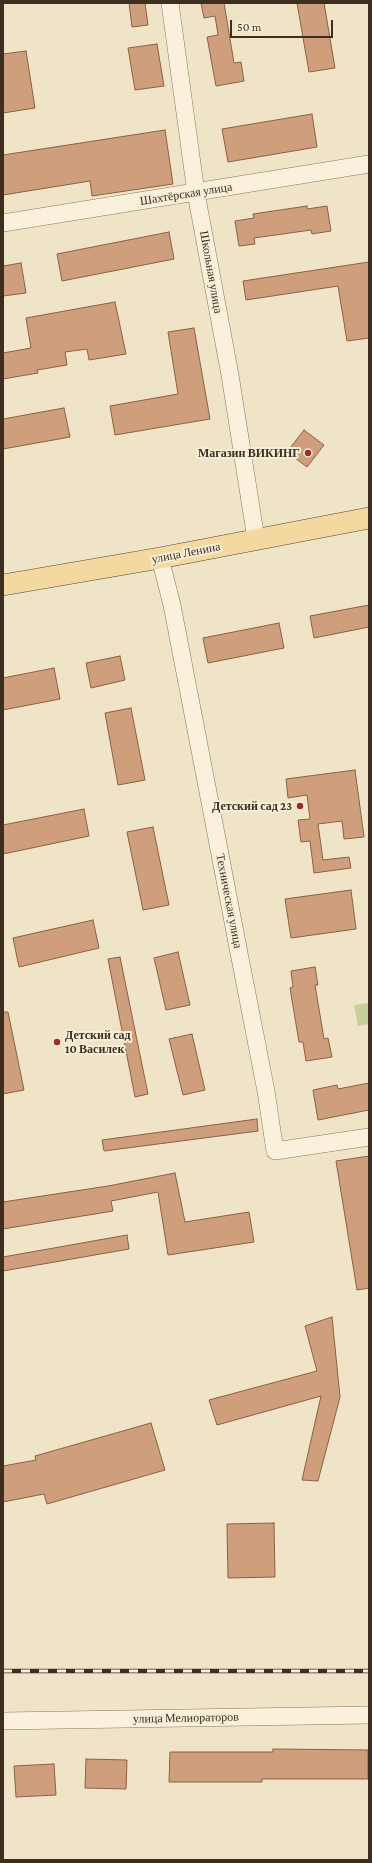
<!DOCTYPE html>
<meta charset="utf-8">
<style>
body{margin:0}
#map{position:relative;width:372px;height:1863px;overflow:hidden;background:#f0e4c8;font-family:"Crimson Pro",serif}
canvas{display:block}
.frame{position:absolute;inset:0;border:4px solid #3d2e20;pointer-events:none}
.scale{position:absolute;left:230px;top:20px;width:103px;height:18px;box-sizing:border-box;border:2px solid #3d2e20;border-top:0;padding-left:5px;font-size:12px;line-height:14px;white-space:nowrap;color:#3d2e20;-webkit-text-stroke:3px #f7eed8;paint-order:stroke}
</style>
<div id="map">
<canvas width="372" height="1863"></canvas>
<div class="frame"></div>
<div class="scale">50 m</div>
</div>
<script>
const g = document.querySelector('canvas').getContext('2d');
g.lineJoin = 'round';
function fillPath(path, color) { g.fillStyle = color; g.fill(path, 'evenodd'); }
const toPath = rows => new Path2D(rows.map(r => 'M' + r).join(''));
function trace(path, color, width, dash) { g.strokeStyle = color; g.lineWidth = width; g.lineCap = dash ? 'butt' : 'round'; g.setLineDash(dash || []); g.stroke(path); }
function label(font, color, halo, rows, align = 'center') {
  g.font = font + ' "Crimson Pro",serif'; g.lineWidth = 4; g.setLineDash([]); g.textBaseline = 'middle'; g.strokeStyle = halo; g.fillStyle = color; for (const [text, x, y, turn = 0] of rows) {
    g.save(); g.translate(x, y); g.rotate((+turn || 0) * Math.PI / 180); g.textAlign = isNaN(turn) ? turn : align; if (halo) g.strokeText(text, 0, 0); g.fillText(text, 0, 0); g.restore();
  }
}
const green = toPath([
 [369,1003,369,1024,358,1026,354,1005]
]);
const building = toPath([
 [129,3,145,3,148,25,132,27,129,3],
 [201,3,224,3,234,63,241,62,244,81,216,86,207,37,218,35,215,16,204,18,201,3],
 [297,3,324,3,335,68,309,72,297,3],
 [157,44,164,86,135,90,128,48,157,44],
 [26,51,35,108,3,113,3,54,26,51],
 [312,114,317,147,228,162,222,129,312,114],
 [165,130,173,184,92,196,90,181,3,195,3,155,165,130],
 [307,206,307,209,327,206,331,231,312,234,311,230,254,238,255,244,239,246,235,221,254,218,253,214,307,206],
 [169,232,174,259,62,281,57,254,169,232],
 [369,262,369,338,347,341,338,286,246,300,243,281,369,262],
 [21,263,26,293,3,296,3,266,21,263],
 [115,302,126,354,89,360,87,349,65,352,67,365,37,370,38,373,3,379,3,353,31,348,26,318,115,302],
 [194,328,210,419,115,435,110,406,178,394,168,332,194,328],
 [64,408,70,437,3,449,3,419,64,408],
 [304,430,324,445,307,467,287,452,304,430],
 [369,605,369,627,314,638,310,616,369,605],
 [279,623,284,648,208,663,203,638,279,623],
 [120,656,125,680,91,688,86,663,120,656],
 [54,668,60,699,3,710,3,678,54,668],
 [131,708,145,780,118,785,105,713,131,708],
 [355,770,364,837,344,839,342,821,318,824,323,860,349,857,351,868,314,873,310,841,301,842,298,820,310,819,307,795,288,798,286,779,355,770],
 [84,809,89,836,3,854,3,825,84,809],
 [153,827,169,905,143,910,127,832,153,827],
 [351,890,356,929,291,938,285,899,351,890],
 [93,920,99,948,19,967,13,938,93,920],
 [178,952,190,1005,166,1010,154,958,178,952],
 [120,957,148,1094,135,1097,108,959,120,957],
 [315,967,318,985,315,985,324,1039,328,1038,332,1057,306,1061,303,1042,299,1042,290,988,293,987,291,971,315,967],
 [3,1012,8,1012,24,1090,3,1094,3,1012],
 [192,1034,205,1090,183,1095,169,1039,192,1034],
 [369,1083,369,1110,318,1120,313,1090,337,1085,338,1089,369,1083],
 [257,1119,258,1131,104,1151,102,1140,257,1119],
 [369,1156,369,1288,357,1290,336,1161,369,1156],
 [175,1173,185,1222,249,1212,254,1242,168,1255,158,1192,111,1201,113,1211,3,1229,3,1202,108,1186,175,1173],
 [127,1235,129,1249,3,1271,3,1257,127,1235],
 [332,1317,340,1397,318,1481,302,1480,321,1396,217,1425,209,1400,317,1371,305,1326,332,1317],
 [151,1423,165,1470,47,1504,44,1494,3,1502,3,1466,36,1460,35,1456,151,1423],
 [274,1523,275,1577,228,1578,227,1524,274,1523],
 [273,1749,368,1750,368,1779,262,1779,262,1782,169,1782,170,1752,273,1752,273,1749],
 [86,1759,127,1760,126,1789,85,1788,86,1759],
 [54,1764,56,1795,16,1797,14,1766,54,1764]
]);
const minor = toPath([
 [170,3,196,193,230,375,256,539],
 [3,223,369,164],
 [160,558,172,605,239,953,266,1091,275,1151,369,1137],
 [3,1721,369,1715]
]);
const major = toPath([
 [3,585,160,558,369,518]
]);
const rail = toPath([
 [3,1671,369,1671]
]);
const markers = [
 [308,453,4,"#9e2a2b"],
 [300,806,4,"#9e2a2b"],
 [57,1042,4,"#9e2a2b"]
];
const streetNames = [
 ["Шахтёрская улица",186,194,-9],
 ["Школьная улица",211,272,80],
 ["улица Ленина",186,553,-11],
 ["Техническая улица",229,901,79],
 ["улица Мелиораторов",186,1718,-1]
];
const poiNames = [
 ["Магазин ВИКИНГ",300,453],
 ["Детский сад 23",292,806],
 ["Детский сад",65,1035,"left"],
 ["10 Василек",65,1049,"left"]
];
fillPath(green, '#c9cf9b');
fillPath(building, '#cf9f7d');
trace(building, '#8d5f41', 1);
trace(minor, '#8d765c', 18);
trace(major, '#5b4430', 22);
trace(minor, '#faf1dc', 17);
trace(major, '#f3d9a0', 21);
trace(rail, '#3d2e20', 4.5);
trace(rail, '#f7eed8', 3, [9]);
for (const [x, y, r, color] of markers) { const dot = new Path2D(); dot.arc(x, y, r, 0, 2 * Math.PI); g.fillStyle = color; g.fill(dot); trace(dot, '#f7eed8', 1.5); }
label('12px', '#3d2e20', '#f7eed8', streetNames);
label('bold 12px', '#3d2e20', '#f7eed8', poiNames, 'right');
</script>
